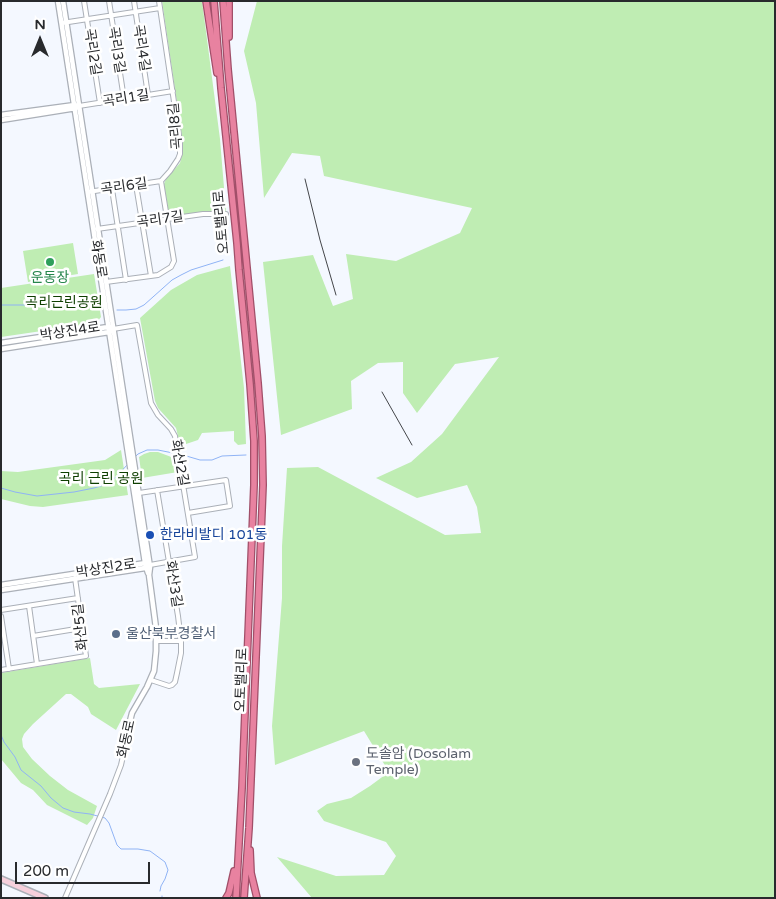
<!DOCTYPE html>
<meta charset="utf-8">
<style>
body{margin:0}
#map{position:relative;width:776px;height:899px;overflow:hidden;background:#f4f8ff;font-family:"Varela Round",sans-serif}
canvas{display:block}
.frame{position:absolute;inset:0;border:2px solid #282a2d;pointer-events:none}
.north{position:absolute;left:15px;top:15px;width:50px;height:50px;-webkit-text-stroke:4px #fff;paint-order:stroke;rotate:0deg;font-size:14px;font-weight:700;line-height:20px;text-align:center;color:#282a2d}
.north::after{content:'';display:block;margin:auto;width:18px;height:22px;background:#282a2d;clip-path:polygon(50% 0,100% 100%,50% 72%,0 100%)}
.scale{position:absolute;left:15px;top:862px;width:135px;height:22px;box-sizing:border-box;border:2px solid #282a2d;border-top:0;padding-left:6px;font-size:15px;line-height:18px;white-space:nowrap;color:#282a2d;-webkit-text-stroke:4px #fff;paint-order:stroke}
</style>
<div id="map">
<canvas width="776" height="899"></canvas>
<div class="frame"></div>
<div class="north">N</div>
<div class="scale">200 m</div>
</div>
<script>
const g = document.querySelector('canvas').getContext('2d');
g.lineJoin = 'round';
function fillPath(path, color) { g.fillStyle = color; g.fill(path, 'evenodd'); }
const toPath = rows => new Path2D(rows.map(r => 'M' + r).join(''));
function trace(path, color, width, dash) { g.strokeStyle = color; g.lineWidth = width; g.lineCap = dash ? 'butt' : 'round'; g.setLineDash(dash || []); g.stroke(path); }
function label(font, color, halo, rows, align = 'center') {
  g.font = font + ' "Varela Round","Noto Sans KR",sans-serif'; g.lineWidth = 5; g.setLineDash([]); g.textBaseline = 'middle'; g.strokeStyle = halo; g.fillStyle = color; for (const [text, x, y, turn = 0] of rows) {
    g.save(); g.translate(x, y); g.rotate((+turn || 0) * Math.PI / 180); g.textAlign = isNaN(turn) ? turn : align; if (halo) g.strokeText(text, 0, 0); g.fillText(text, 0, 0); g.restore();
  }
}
const green = toPath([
 [162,1,202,1,220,139,226,212,203,212,173,217,169,214,164,184,166,179,180,163,183,150,183,144],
 [257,1,775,1,775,898,312,898,277,857,336,876,384,875,396,856,386,842,324,821,317,811,327,804,351,798,370,786,389,772,364,731,275,765,272,726,282,598,282,546,287,468,318,467,445,535,481,533,477,507,467,485,417,498,376,478,411,462,442,434,499,357,455,364,417,413,403,393,403,362,378,363,351,381,352,409,281,435,263,262,313,255,333,306,353,299,346,254,396,261,460,233,472,208,324,176,320,156,292,153,264,198,256,103,244,51],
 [73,243,78,274,28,282,23,251],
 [230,266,244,388,246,444,238,445,234,441,234,431,202,433,198,440,186,444,182,443,179,440,176,428,158,408,155,401,140,318,171,290,197,275],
 [94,274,101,317,96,323,1,337,1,288],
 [121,450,128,495,43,507,30,506,1,499,1,471,18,472,105,460],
 [150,452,158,452,174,458,176,460,178,472,142,478,139,457,144,454],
 [90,658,94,684,99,688,140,684,116,730,91,714,88,707,71,694,66,694,33,724,24,734,22,739,23,747,32,759,50,776,68,790,97,806,93,818,87,825,47,805,33,790,21,783,1,759,1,673]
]);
const stream = toPath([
 [1,305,79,305,98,307],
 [117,310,126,310,136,309,144,305,172,280,181,275,191,270,223,260],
 [183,455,200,460,212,460,222,456,246,455],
 [134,458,138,454,147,450,158,450,173,453],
 [1,488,15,492,37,496,74,492,94,488,101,486,115,478,128,464],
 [1,735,4,742,15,757,21,770,41,786,51,798,63,808,74,812,90,814,105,818,109,823,117,845,121,849,138,849,150,851,165,862,168,870,165,879,161,886,160,891],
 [162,896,162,898]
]);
const minor = toPath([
 [84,1,100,103],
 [109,1,124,99],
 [134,1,148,95],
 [62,23,160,8],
 [79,106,173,91],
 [136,185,151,276],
 [112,189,126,280],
 [88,192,161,181],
 [97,229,203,214,226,214],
 [106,282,158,275,171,267,174,261,161,181,170,171,178,159,180,154,180,142,159,1],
 [113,329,137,325,151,403,158,415,171,429,175,436,195,557,150,565],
 [139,493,226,480,230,506,188,513],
 [29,606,37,664],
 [1,610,78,598],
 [1,616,9,669],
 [33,636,82,628],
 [157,641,181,641],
 [1,670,86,656,75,578],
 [151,680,169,686,172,685,175,682,177,673,181,653,181,641,178,616,157,490],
 [65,898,110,794,121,765,125,747]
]);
const tertiary = toPath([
 [58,1,145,563,148,573],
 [63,1,150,567,149,575,156,628,156,651,154,671,147,687,132,713,129,725,125,747],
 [1,115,75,105],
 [1,120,76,108],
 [1,343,108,327,110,327],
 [1,349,109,332,111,331],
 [1,585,146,563],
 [1,590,145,568,148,566]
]);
const secondary = toPath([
 [1,879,45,898]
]);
const trunk = toPath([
 [206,1,217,73],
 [214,1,221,88,237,243,239,270,250,384,254,441,254,485,242,788,236,898],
 [223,1,228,69,258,383,262,436,263,485,261,535,249,828,244,898],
 [229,37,229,1],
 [250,850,251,873,257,898],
 [226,898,229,893,234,871]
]);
const rail = toPath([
 [305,179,320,240,336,295],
 [382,392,412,445]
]);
const markers = [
 [50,262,5,"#2e9e5b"],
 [150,535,5,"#1a4fb4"],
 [116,634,5,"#5c6f8a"],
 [356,762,5,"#6b7280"]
];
const streetNames = [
 ["곡리4길",141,48,81],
 ["곡리3길",116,50,81],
 ["곡리2길",92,52,81],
 ["곡리1길",126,99,-9],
 ["곡리8길",176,126,-95],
 ["곡리6길",124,187,-8],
 ["곡리7길",160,220,-8],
 ["오토밸리로",222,222,-95],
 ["화동로",98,259,81],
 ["박상진4로",70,332,-9],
 ["화산2길",179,463,80],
 ["박상진2로",106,569,-9],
 ["화산3길",173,584,81],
 ["화산5길",81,627,-96],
 ["오토밸리로",242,680,-88],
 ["화동로",127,739,-78]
];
const leisureNames = [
 ["운동장",50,278]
];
const parkNames = [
 ["곡리근린공원",64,303],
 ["곡리 근린 공원",101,479]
];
const transitNames = [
 ["한라비발디 101동",160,535]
];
const serviceNames = [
 ["울산북부경찰서",126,634]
];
const worshipNames = [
 ["도솔암 (Dosolam",366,754],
 ["Temple)",366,770]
];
fillPath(green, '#bfedb3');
trace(stream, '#8fb3f5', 1);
trace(minor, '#abb0b8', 6);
trace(tertiary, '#abb0b8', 7);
trace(secondary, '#abb0b8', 8);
trace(trunk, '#a14f69', 8);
trace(minor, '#fff', 4);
trace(tertiary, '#fff', 4.5);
trace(secondary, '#f6d0dc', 5);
trace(trunk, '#e882a0', 5.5);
trace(rail, '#434549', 1);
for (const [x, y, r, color] of markers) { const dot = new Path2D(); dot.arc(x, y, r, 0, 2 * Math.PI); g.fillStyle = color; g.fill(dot); trace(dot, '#fff', 2); }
label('14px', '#282a2d', '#fff', streetNames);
label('14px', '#27864d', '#fff', leisureNames);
label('14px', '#0e3f00', '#fff', parkNames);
label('14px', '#164399', '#fff', transitNames, 'left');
label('14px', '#4e5e75', '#fff', serviceNames, 'left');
label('14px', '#5b616d', '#fff', worshipNames, 'left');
</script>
